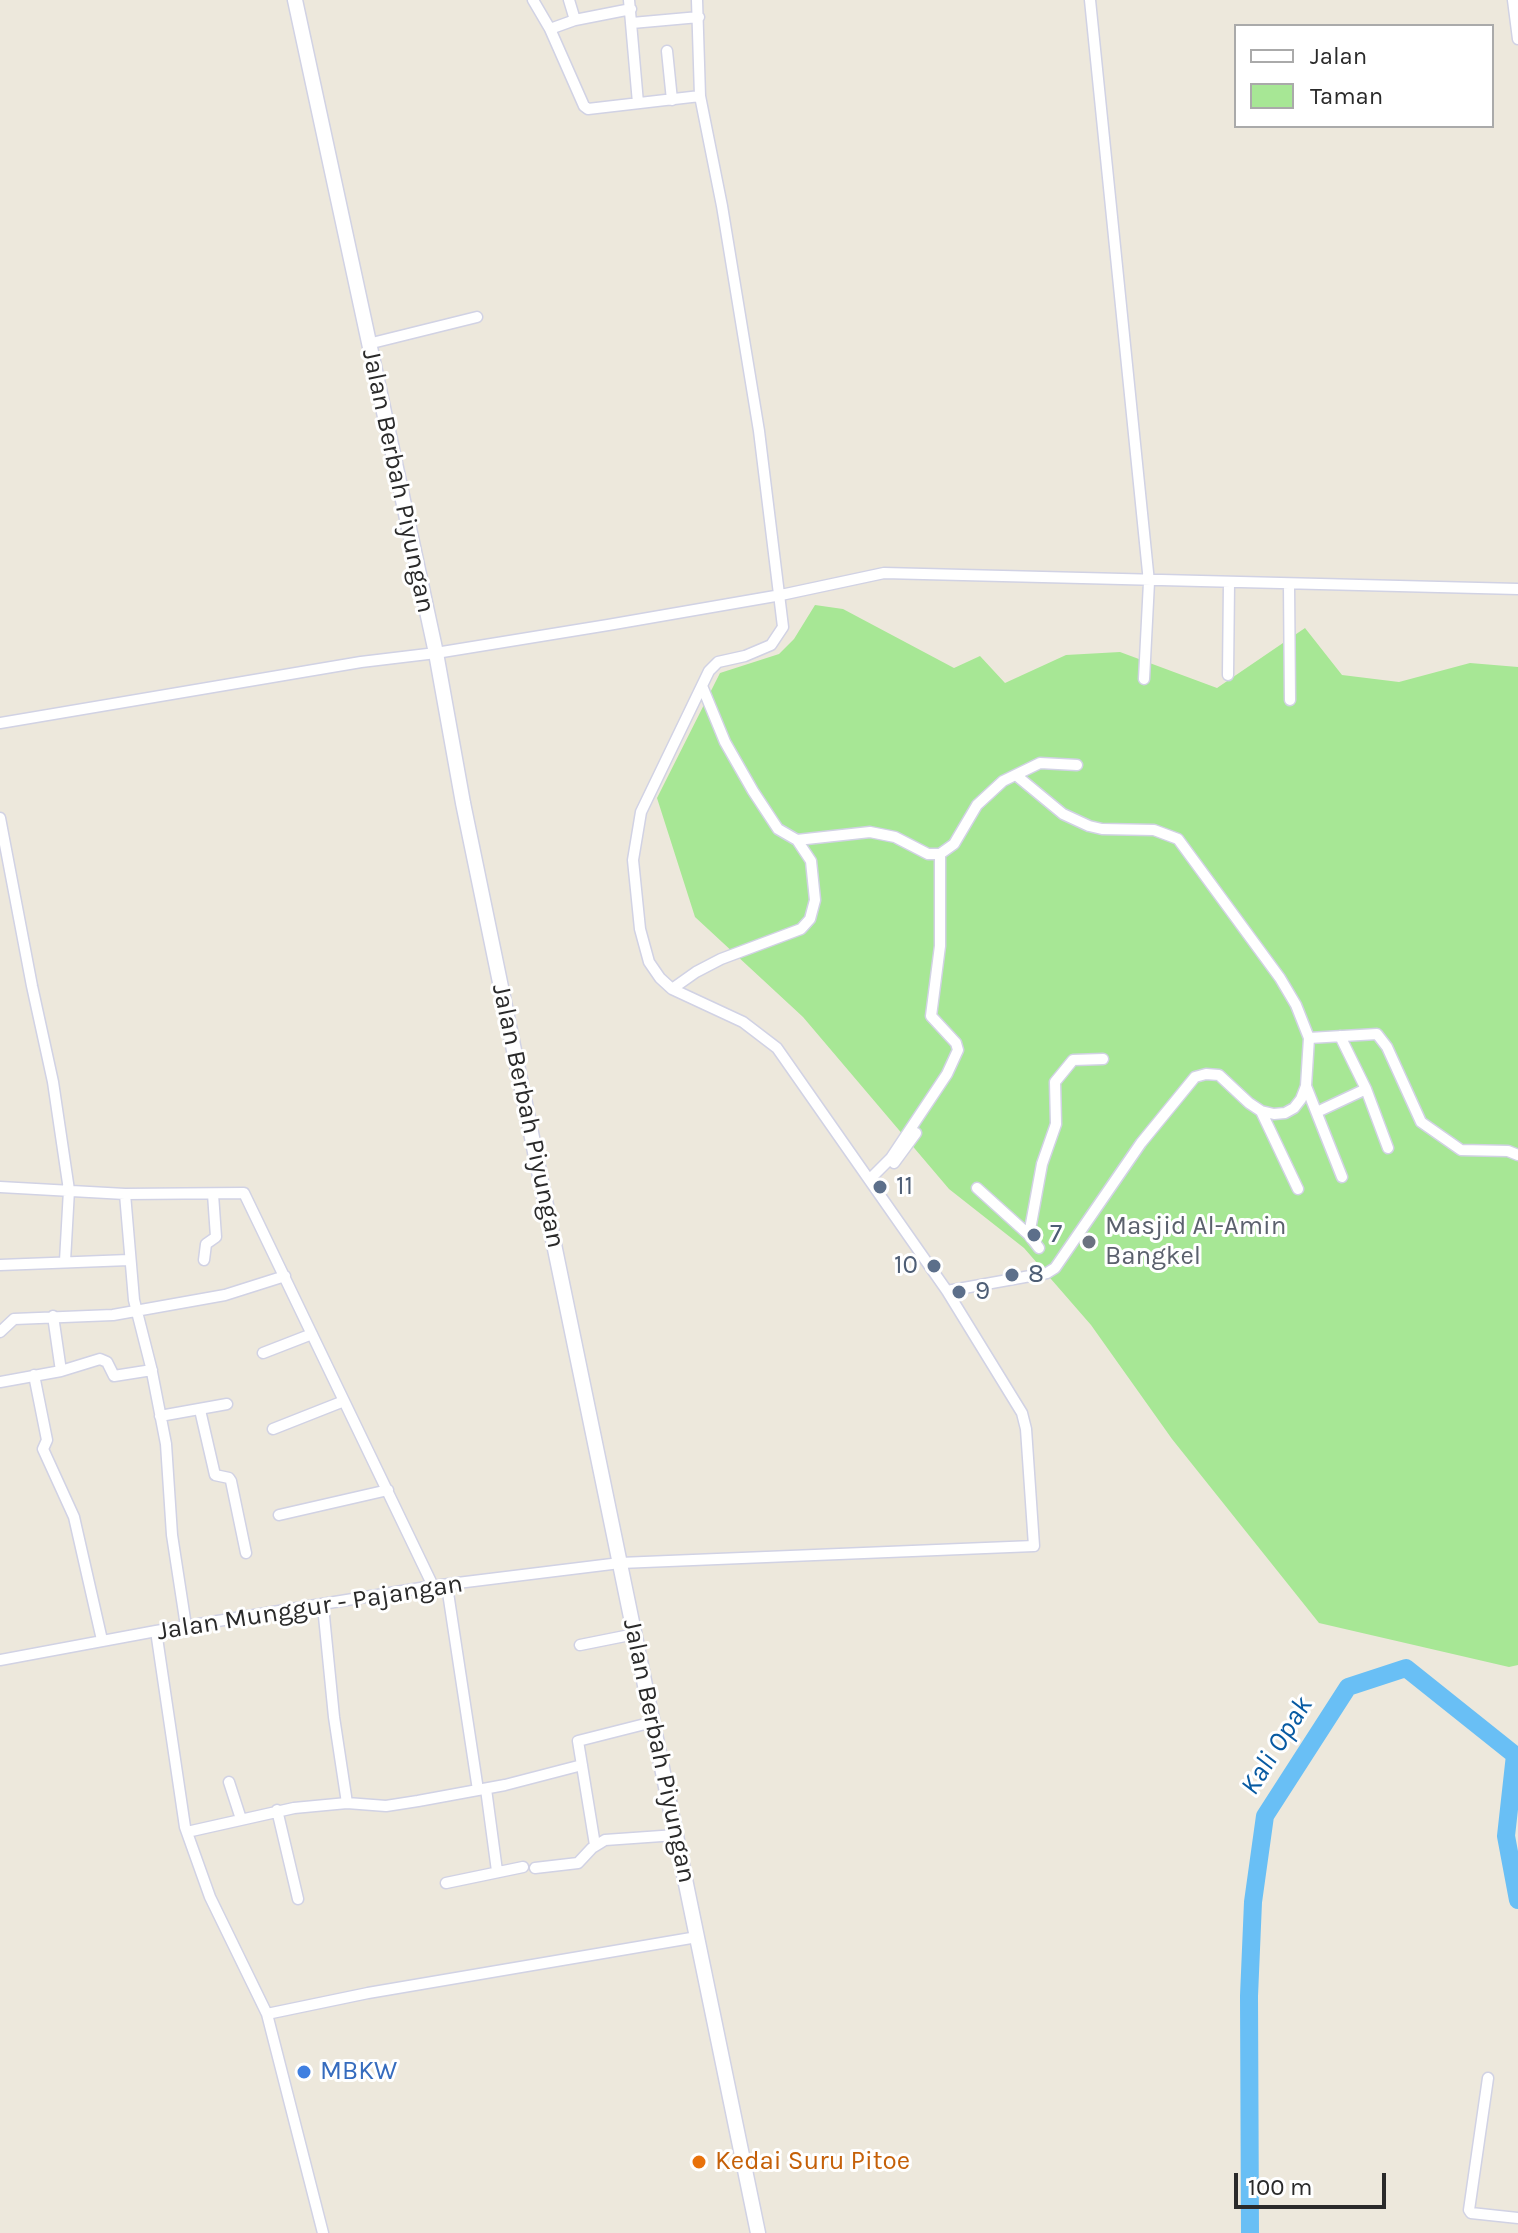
<!DOCTYPE html>
<style>
body{margin:0}
#map{position:relative;width:1518px;height:2233px;overflow:hidden;background:#ede8dc;font-family:Karla,sans-serif}
canvas{display:block}
.legend{position:absolute;left:1234px;top:24px;width:260px;height:104px;box-sizing:border-box;background:#fff;border:2px solid #aaa;margin:0;padding:10px 14px;list-style:none;font-size:24px;color:#2a2a2a}
.legend li{display:flex;align-items:center;gap:16px;height:40px}
.legend b{width:40px;border:2px solid #aaa}
.scale{position:absolute;left:1234px;top:2173px;width:152px;height:36px;box-sizing:border-box;border:4px solid #2a2a2a;border-top:0;padding-left:10px;font-size:24px;line-height:28px;white-space:nowrap;color:#2a2a2a;-webkit-text-stroke:6px #fff;paint-order:stroke}
</style>
<div id="map">
<canvas width="1518" height="2233"></canvas>
<ul class="legend">
<li><b style="height:10px;background:#fff"></b>Jalan</li>
<li><b style="height:22px;background:#a7e795"></b>Taman</li>
</ul>
<div class="scale">100 m</div>
</div>
<script>
const g = document.querySelector('canvas').getContext('2d');
g.lineJoin = 'round';
function fillPath(path, color) { g.fillStyle = color; g.fill(path, 'evenodd'); }
const toPath = rows => new Path2D(rows.map(r => 'M' + r).join(''));
function trace(path, color, width, dash) { g.strokeStyle = color; g.lineWidth = width; g.lineCap = dash ? 'butt' : 'round'; g.setLineDash(dash || []); g.stroke(path); }
function label(font, color, halo, rows, align = 'center') {
  g.font = font + ' Karla,sans-serif'; g.lineWidth = 6; g.setLineDash([]); g.textBaseline = 'middle'; g.strokeStyle = halo; g.fillStyle = color; for (const [text, x, y, turn = 0] of rows) {
    g.save(); g.translate(x, y); g.rotate((+turn || 0) * Math.PI / 180); g.textAlign = isNaN(turn) ? turn : align; if (halo) g.strokeText(text, 0, 0); g.fillText(text, 0, 0); g.restore();
  }
}
const green = toPath([
 [815,605,843,609,954,668,980,656,1005,683,1066,655,1120,652,1217,688,1305,628,1342,675,1399,682,1470,663,1518,667,1518,1665,1509,1667,1319,1623,1172,1439,1091,1325,1024,1248,949,1189,803,1017,695,917,657,798,720,673,779,654,794,639]
]);
const river = toPath([
 [1250,2233,1249,1996,1253,1902,1265,1816,1348,1687,1406,1668,1515,1755,1506,1836,1518,1900]
]);
const street = toPath([
 [533,0,550,29,584,106,588,109,700,96],
 [569,0,575,20],
 [629,0,638,103],
 [1090,0,1149,582,1144,679],
 [1513,0,1518,39],
 [632,23,699,17],
 [550,29,575,20,631,9],
 [667,51,672,100],
 [368,344,477,317],
 [1289,585,1290,700],
 [1228,675,1229,583],
 [0,723,361,662,436,653,608,625,781,595,884,573,1518,589],
 [0,818,32,986,53,1082,69,1190,65,1261],
 [797,840,870,832,895,837,928,854,940,854,954,844,977,805,1003,781,1040,763,1077,765],
 [672,989,696,972,721,959,801,929,810,919,815,900,811,861,797,840,778,829,753,791,725,742,702,686],
 [1340,1036,1366,1089,1388,1148],
 [1309,1038,1377,1034,1387,1047,1421,1122,1461,1150,1508,1151,1518,1155],
 [1306,1086,1342,1177],
 [1261,1111,1298,1189],
 [1317,1112,1366,1089],
 [894,1163,916,1133],
 [870,1179,891,1158,947,1074,958,1050,956,1043,931,1016,940,946,940,854],
 [0,1187,125,1194,244,1193,433,1586],
 [977,1188,1029,1235],
 [125,1194,134,1300,151,1367,166,1444,172,1535,186,1626],
 [1039,1248,1029,1235,1042,1164,1056,1124,1055,1082,1073,1060,1103,1059],
 [204,1260,206,1244,216,1237,213,1194],
 [0,1265,129,1260],
 [947,1291,1047,1273,1055,1268,1141,1143,1195,1077,1206,1074,1219,1075,1249,1103,1261,1111,1274,1114,1285,1113,1294,1108,1301,1099,1306,1086,1309,1038,1296,1005,1280,978,1178,839,1154,830,1102,829,1089,826,1063,814,1017,776],
 [53,1316,61,1371],
 [0,1332,14,1319,113,1315,225,1295,285,1276],
 [263,1353,312,1334],
 [34,1375,47,1440,43,1449,74,1517,102,1640],
 [0,1382,61,1371,100,1359,107,1362,114,1376,152,1370],
 [200,1410,215,1475,229,1478,231,1481,246,1553],
 [160,1416,227,1404],
 [273,1429,344,1401],
 [279,1515,388,1490],
 [447,1586,478,1790],
 [323,1606,334,1717,347,1803],
 [156,1631,185,1827,210,1897,267,2014,323,2233],
 [580,1645,635,1634],
 [0,1660,156,1631,433,1586,620,1563,1034,1546,1026,1429,1022,1413,947,1291,777,1048,743,1022,672,989,660,978,649,962,640,929,633,860,641,812,709,671,718,662,745,656,771,645,783,627,759,431,722,206,700,96,697,0],
 [229,1782,241,1819],
 [486,1789,497,1871],
 [277,1810,298,1899],
 [187,1832,294,1808,347,1803,386,1806,418,1801,505,1785,582,1765],
 [595,1845,578,1741,653,1722],
 [535,1868,578,1863,592,1848,605,1840,676,1835],
 [446,1883,523,1867],
 [267,2014,368,1993,697,1937],
 [1488,2078,1469,2210,1471,2213,1518,2218]
]);
const secondary = toPath([
 [295,0,436,653,463,803,758,2233]
]);
const markers = [
 [880,1187,8,"#5c6f8a"],
 [1034,1235,8,"#5c6f8a"],
 [1089,1242,8,"#6b7280"],
 [934,1266,8,"#5c6f8a"],
 [1012,1275,8,"#5c6f8a"],
 [959,1292,8,"#5c6f8a"],
 [304,2072,8,"#3f7fe0"],
 [699,2162,8,"#e8710a"]
];
const streetNames = [
 ["Jalan Berbah Piyungan",398,481,78],
 ["Jalan Berbah Piyungan",528,1116,78],
 ["Jalan Munggur - Pajangan",310,1608,-9],
 ["Jalan Berbah Piyungan",659,1751,78]
];
const serviceNames = [
 ["11",896,1187],
 ["7",1050,1235],
 ["10",918,1266,"right"],
 ["8",1028,1275],
 ["9",975,1292]
];
const worshipNames = [
 ["Masjid Al-Amin",1105,1227],
 ["Bangkel",1105,1257]
];
const shopNames = [
 ["MBKW",320,2072]
];
const foodNames = [
 ["Kedai Suru Pitoe",715,2162]
];
const waterNames = [
 ["Kali Opak",1277,1746,-58]
];
fillPath(green, '#a7e795');
trace(river, '#69bff5', 18);
trace(street, '#d1d2e4', 13);
trace(secondary, '#d1d2e4', 17);
trace(street, '#fff', 10);
trace(secondary, '#fff', 14);
for (const [x, y, r, color] of markers) { const dot = new Path2D(); dot.arc(x, y, r, 0, 2 * Math.PI); g.fillStyle = color; g.fill(dot); trace(dot, '#fff', 3); }
label('26px', '#2a2a2a', '#fff', streetNames);
label('26px', '#4e5e75', '#fff', serviceNames, 'left');
label('26px', '#5b616d', '#fff', worshipNames, 'left');
label('26px', '#366cbe', '#fff', shopNames, 'left');
label('26px', '#c56008', '#fff', foodNames, 'left');
label('italic 28px', '#075aa2', '#fff', waterNames);
</script>
